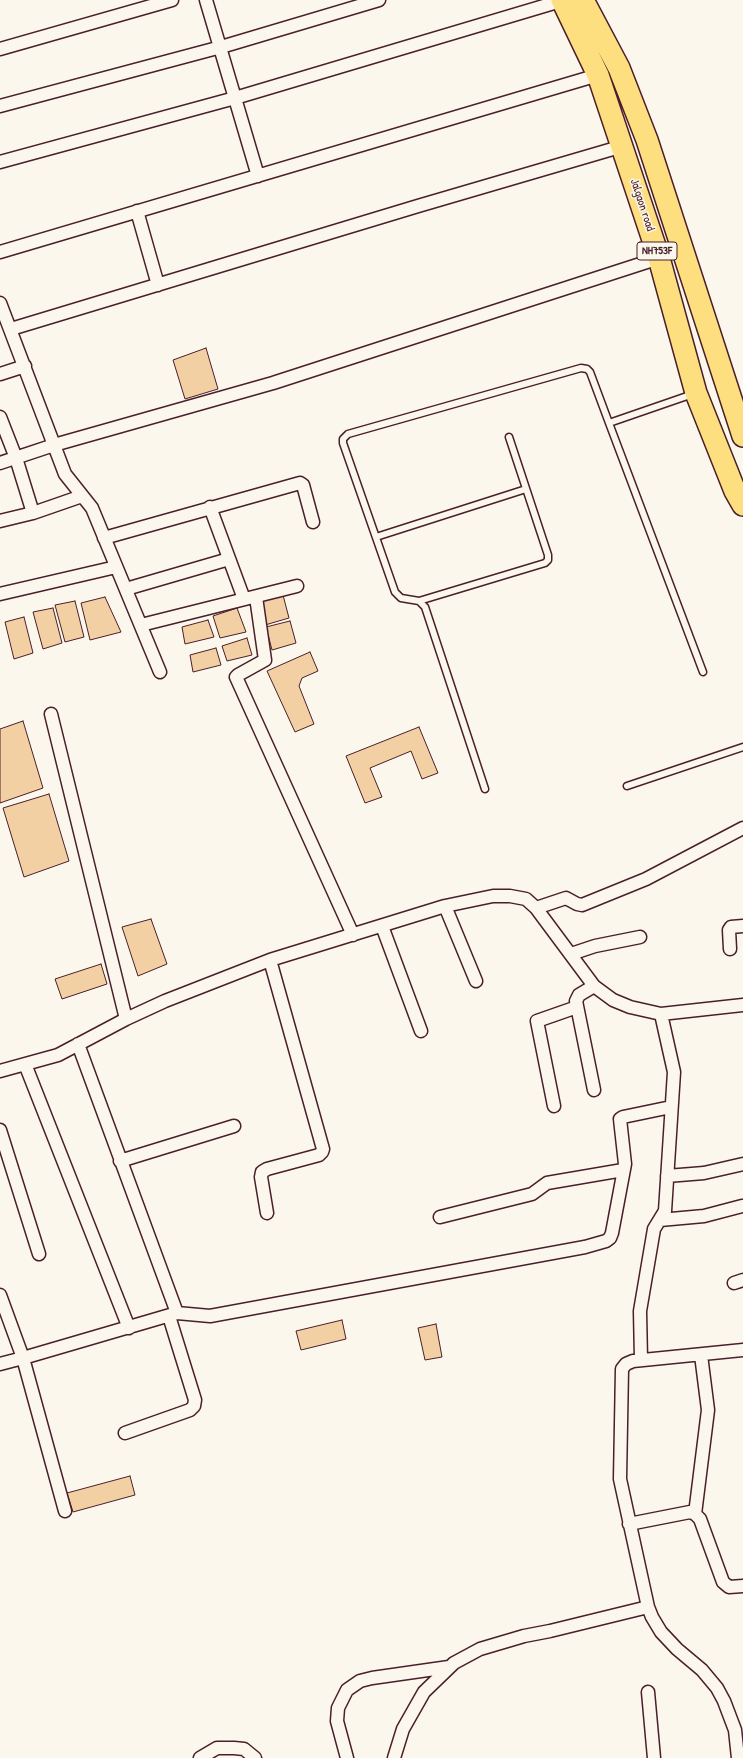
<!DOCTYPE html>
<style>
body{margin:0}
canvas{display:block;background:#fbf7ec}
</style>
<canvas width="743" height="1758"></canvas>
<script>
const g = document.querySelector('canvas').getContext('2d');
g.lineJoin = 'round';
function fillPath(path, color) { g.fillStyle = color; g.fill(path, 'evenodd'); }
const toPath = rows => new Path2D(rows.map(r => 'M' + r).join(''));
function trace(path, color, width, dash) { g.strokeStyle = color; g.lineWidth = width; g.lineCap = dash ? 'butt' : 'round'; g.setLineDash(dash || []); g.stroke(path); }
function label(font, color, halo, rows, align = 'center') {
  g.font = font + ' "Patrick Hand",sans-serif'; g.lineWidth = 3; g.setLineDash([]); g.textBaseline = 'middle'; g.strokeStyle = halo; g.fillStyle = color; for (const [text, x, y, turn = 0] of rows) {
    g.save(); g.translate(x, y); g.rotate((+turn || 0) * Math.PI / 180); g.textAlign = isNaN(turn) ? turn : align; if (halo) g.strokeText(text, 0, 0); g.fillText(text, 0, 0); g.restore();
  }
}
const building = toPath([
 [206,348,218,389,185,399,173,360,206,348],
 [283,595,289,618,265,625,259,602,283,595],
 [105,597,121,632,90,640,81,603,105,597],
 [75,601,84,637,65,642,55,605,75,601],
 [53,608,62,643,43,649,33,612,53,608],
 [237,608,246,632,220,638,213,616,237,608],
 [24,617,33,653,14,659,5,622,24,617],
 [208,620,214,637,185,644,182,627,208,620],
 [290,621,296,643,272,650,266,627,290,621],
 [247,638,252,655,227,661,222,646,247,638],
 [216,648,221,665,193,672,190,655,216,648],
 [310,652,318,671,302,678,299,686,314,724,295,732,267,671,310,652],
 [23,721,43,788,0,803,0,729,23,721],
 [419,727,438,773,422,779,411,751,370,768,382,797,365,803,346,756,419,727],
 [49,794,69,861,24,877,3,808,49,794],
 [151,919,167,964,138,976,122,927,151,919],
 [101,964,107,984,62,999,55,979,101,964],
 [342,1320,346,1339,301,1350,296,1331,342,1320],
 [436,1324,442,1357,425,1360,418,1328,436,1324],
 [130,1476,135,1495,73,1512,67,1493,130,1476]
]);
const lane = toPath([
 [693,394,609,423,703,672],
 [376,537,526,489],
 [419,601,545,563,548,560,548,555,509,437],
 [627,786,743,747],
 [485,789,425,607,419,601,401,598,395,592,343,443,343,439,348,434,581,368,587,369,590,372,609,423]
]);
const street = toPath([
 [206,0,258,176],
 [0,49,172,0],
 [0,106,221,47,379,0],
 [0,162,235,98,564,0],
 [137,211,158,285],
 [0,252,598,75],
 [0,303,65,474,92,508,160,672],
 [11,329,418,206,623,146],
 [0,374,25,366],
 [0,417,16,458,33,513,0,521],
 [0,463,54,445,273,383,659,258],
 [210,507,244,599],
 [33,513,82,496],
 [104,538,300,483,303,485,313,522],
 [126,589,229,559],
 [0,594,116,567],
 [256,597,265,660,238,675,236,677,353,935],
 [141,625,297,586],
 [51,714,126,1019],
 [445,906,476,981],
 [536,908,566,898,577,904,582,905,646,879,743,828],
 [382,926,421,1031],
 [730,949,729,930,731,927,743,926],
 [571,954,595,946,640,937],
 [594,986,579,995,576,1001,594,1090],
 [78,1044,177,1313],
 [25,1064,129,1328],
 [0,1071,58,1055,126,1019,165,1001,270,960,445,906,493,896,510,896,526,899,536,908,594,986,613,1000,630,1007,661,1014,743,1005],
 [554,1106,537,1021,577,1007],
 [0,1130,39,1254],
 [120,1161,234,1126],
 [667,1176,704,1173,743,1164],
 [267,1213,261,1177,262,1172,267,1169,319,1155,322,1152,323,1149,270,960],
 [440,1217,532,1194,547,1183,623,1170],
 [660,1220,704,1216,742,1206],
 [734,1283,743,1280],
 [0,1295,23,1358,177,1313,210,1316,585,1247,606,1241,610,1238,612,1233,625,1164,620,1119,623,1117,671,1107],
 [641,1360,640,1311,654,1229,665,1211,674,1072,661,1014],
 [0,1364,23,1358,65,1511],
 [125,1433,190,1410,194,1406,195,1400,169,1316],
 [695,1514,708,1410,701,1355],
 [629,1524,690,1512,695,1514,700,1519,723,1582,729,1587,743,1586],
 [648,1692,654,1758],
 [200,1758,217,1748,234,1748,244,1749,255,1758],
 [347,1758,337,1721,338,1708,347,1690,360,1681,372,1678,449,1667],
 [394,1758,403,1729,424,1692,454,1663,480,1649,524,1636,550,1631,648,1607],
 [738,1758,735,1730,724,1701,717,1688,702,1670,677,1649,661,1632,652,1617,648,1607,620,1479,622,1369,626,1364,633,1361,743,1350]
]);
const highway = toPath([
 [562,0,598,75,659,258,696,393,735,491,743,505],
 [583,0,619,68,647,140,743,436]
]);
const shields = [
 [657,251,40]
];
const shieldNames = [
 ["NH753F",657,251]
];
const streetNames = [
 ["Jalgaon road",642,205,72]
];
fillPath(building, '#f3d0a4');
trace(building, '#4a1f2b', 1);
trace(lane, '#4a1f2b', 9);
trace(street, '#4a1f2b', 15);
trace(highway, '#4a1f2b', 24);
trace(lane, '#fbf7ec', 6);
trace(street, '#fbf7ec', 12);
trace(highway, '#fedf80', 21);
for (const [x, y, w] of shields) { const box = new Path2D(); box.roundRect(x - w / 2, y - 9, w, 18, 3); g.fillStyle = '#fbf7ec'; g.fill(box); trace(box, '#4a1f2b', 1); }
label('bold 11px', '#4a1f2b', null, shieldNames);
label('12px', '#4a1f2b', '#fbf7ec', streetNames);
</script>
